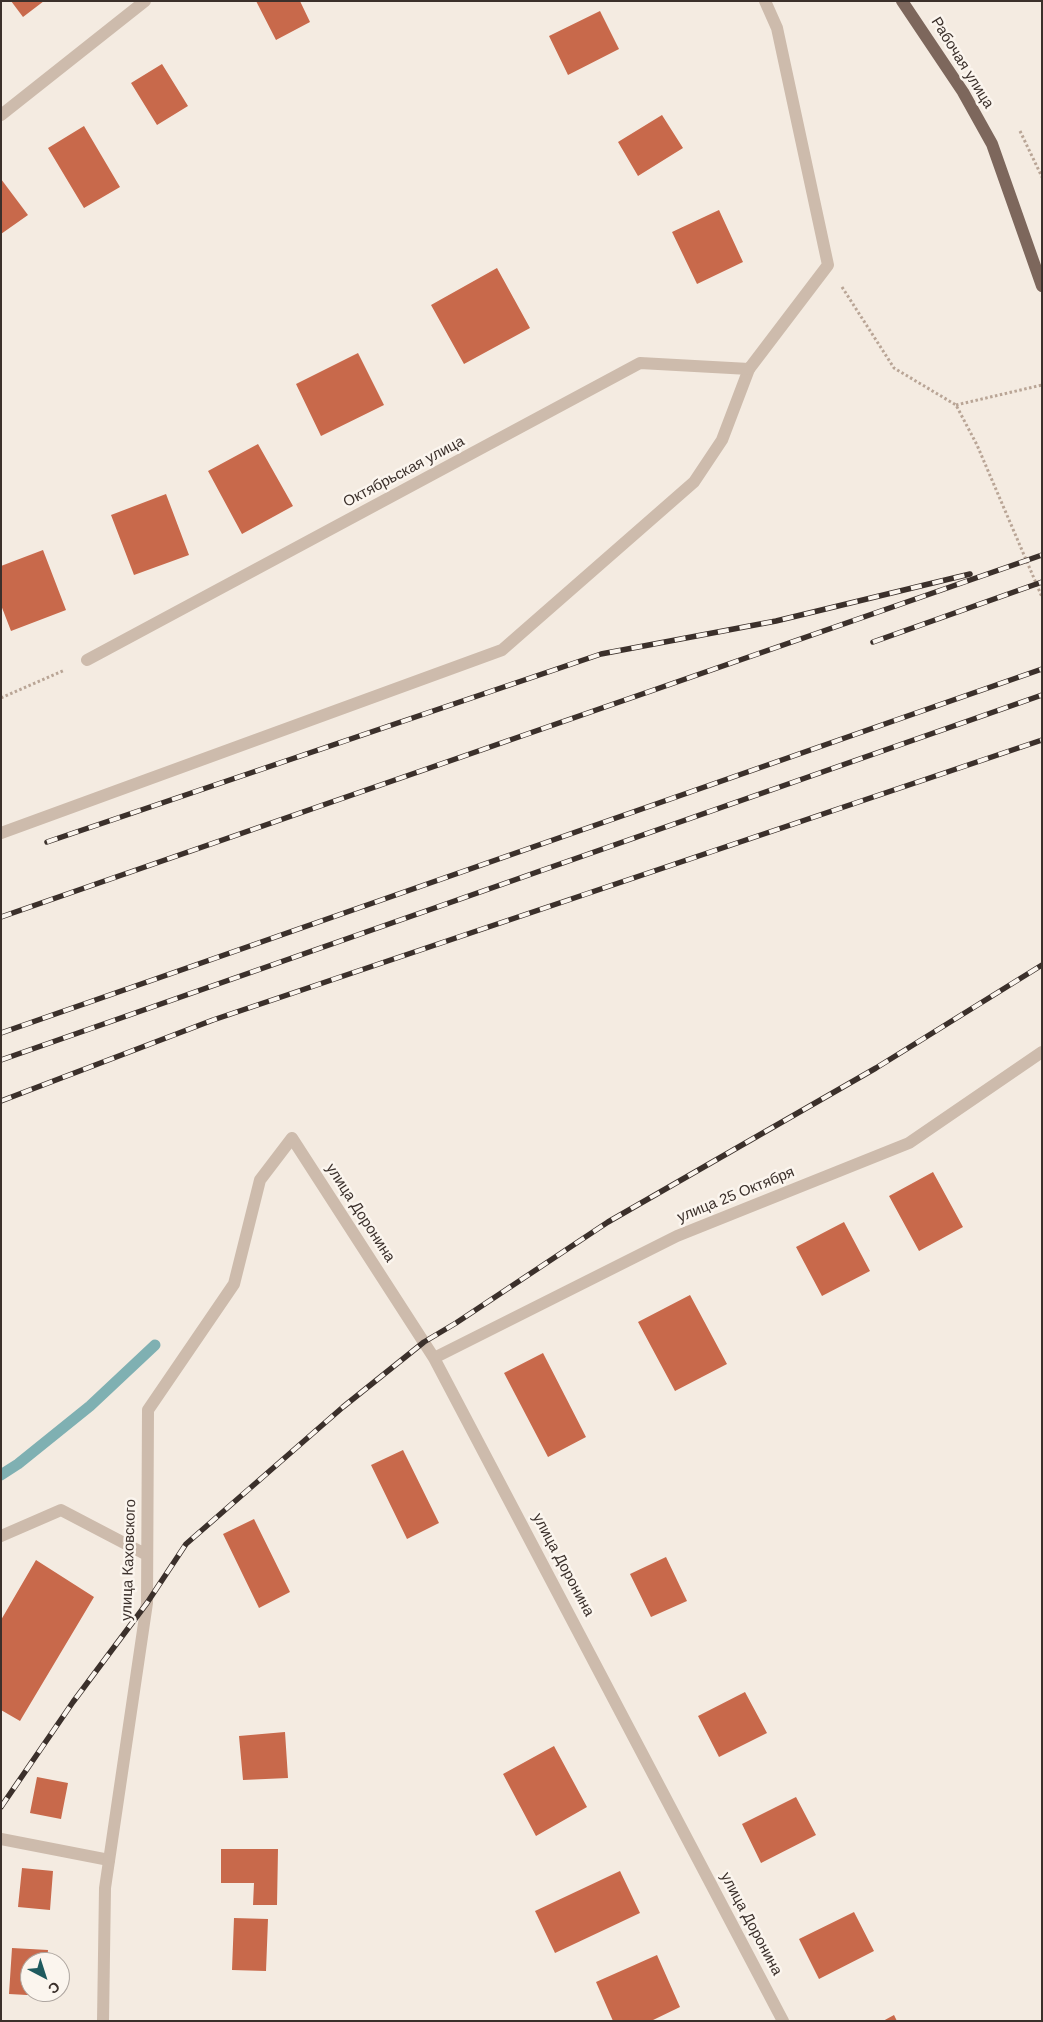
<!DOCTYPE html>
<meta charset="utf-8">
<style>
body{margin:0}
#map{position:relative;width:1043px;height:2022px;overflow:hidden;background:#f4ebe1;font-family:Helvetica,sans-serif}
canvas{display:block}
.frame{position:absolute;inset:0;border:2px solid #3b302b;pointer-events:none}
.north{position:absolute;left:20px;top:1952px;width:50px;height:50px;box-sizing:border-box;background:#fbf5ee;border:1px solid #aea6a0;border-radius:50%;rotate:140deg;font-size:14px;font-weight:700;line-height:20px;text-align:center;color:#3b302b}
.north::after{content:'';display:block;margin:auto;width:18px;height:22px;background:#1f5a5e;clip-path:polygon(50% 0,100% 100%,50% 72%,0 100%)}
</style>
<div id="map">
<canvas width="1043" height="2022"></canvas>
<div class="frame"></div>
<div class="north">С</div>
</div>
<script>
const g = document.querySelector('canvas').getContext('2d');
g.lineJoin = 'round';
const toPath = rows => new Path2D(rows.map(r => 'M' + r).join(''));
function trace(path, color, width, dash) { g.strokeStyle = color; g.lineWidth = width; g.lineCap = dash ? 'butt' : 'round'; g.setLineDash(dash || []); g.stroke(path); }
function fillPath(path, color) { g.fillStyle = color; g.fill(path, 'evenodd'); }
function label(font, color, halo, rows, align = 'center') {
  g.font = font + ' Helvetica,sans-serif'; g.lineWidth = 5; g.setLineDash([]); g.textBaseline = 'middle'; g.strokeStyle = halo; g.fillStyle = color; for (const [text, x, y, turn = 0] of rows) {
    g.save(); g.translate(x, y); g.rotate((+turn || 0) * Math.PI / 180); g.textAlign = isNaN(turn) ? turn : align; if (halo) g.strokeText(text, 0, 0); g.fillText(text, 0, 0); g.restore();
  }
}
const stream = toPath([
 [1,1475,18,1464,90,1406,155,1345]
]);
const building = toPath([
 [11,1,44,1,23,17],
 [256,1,300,1,310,22,276,40],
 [600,11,619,49,568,75,549,36],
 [162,64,188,106,157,125,131,83],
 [662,115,683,148,638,176,618,142],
 [84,126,120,187,84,208,48,148],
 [1,179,28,215,1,234],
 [719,210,743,262,697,284,672,232],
 [497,268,530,328,464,364,431,305],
 [358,353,384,405,321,436,296,384],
 [258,444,293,506,242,534,208,471],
 [166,494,189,555,134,575,111,515],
 [43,550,66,610,11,631,1,605,1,566],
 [933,1172,963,1227,919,1251,889,1196],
 [844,1222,870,1271,822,1296,796,1247],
 [690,1295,727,1364,675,1391,638,1322],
 [543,1353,586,1437,548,1457,504,1373],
 [403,1450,439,1523,407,1539,371,1465],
 [254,1519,290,1592,259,1608,223,1534],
 [666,1557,687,1601,651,1617,630,1574],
 [36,1560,94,1597,20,1721,1,1710,1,1620],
 [745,1692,767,1733,719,1757,698,1716],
 [285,1732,288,1778,243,1780,239,1736],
 [554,1746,587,1807,536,1836,503,1774],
 [37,1777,68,1783,61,1819,30,1813],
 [796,1797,816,1835,761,1863,742,1824],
 [221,1849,278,1849,277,1905,253,1905,254,1883,221,1883],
 [22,1868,53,1871,50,1910,18,1907],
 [620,1871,640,1913,555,1953,535,1911],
 [854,1912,874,1951,819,1979,799,1939],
 [234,1918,268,1919,266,1971,232,1970],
 [12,1948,48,1950,47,1962,30,1962,30,1992,45,1992,45,1996,9,1994],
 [657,1955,680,2007,651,2021,613,2021,596,1982],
 [894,2015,897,2021,883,2021]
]);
const path = toPath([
 [1020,131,1042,177],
 [842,287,894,368,956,405,977,445,1042,597],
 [956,405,1042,385],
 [1,698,65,670]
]);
const lane = toPath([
 [1,833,502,650,694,482,722,440,749,369],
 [1,1839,109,1860]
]);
const street = toPath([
 [1,115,145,1],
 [87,660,640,363,749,369,828,265,777,28,765,1],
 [434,1358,677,1236,909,1143,1042,1052],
 [1,1536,61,1510,147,1555],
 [103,2021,105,1888,147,1603,148,1410,234,1284,260,1180,292,1138,434,1358,783,2021]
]);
const primary = toPath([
 [902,1,963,92,992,144,1042,286]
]);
const rail = toPath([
 [873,642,1042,582],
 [47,842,601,654,776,621,970,574],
 [1,917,1042,555],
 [1,1033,1042,669],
 [1,1060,1042,695],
 [1,1101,213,1020,1042,740],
 [1,1807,73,1702,147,1603,186,1544,343,1407,424,1342,456,1323,608,1222,876,1068,1042,965]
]);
const streetNames = [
 ["Рабочая улица",962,63,58],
 ["Октябрьская улица",404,472,-28],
 ["улица 25 Октября",736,1195,-22],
 ["улица Доронина",360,1213,57],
 ["улица Каховского",129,1560,-88],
 ["улица Доронина",563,1565,62],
 ["улица Доронина",751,1924,62]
];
trace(stream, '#7fb0b2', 11);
fillPath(building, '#c8694b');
trace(path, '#b9a596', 3, [2.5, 2.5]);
trace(lane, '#cdbbac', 12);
trace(street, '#cdbbac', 12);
trace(primary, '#7d675c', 12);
trace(rail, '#3b302b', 5.5);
trace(rail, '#fbf5ee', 4, [11]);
label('15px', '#3b302b', '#fbf5ee', streetNames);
</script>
